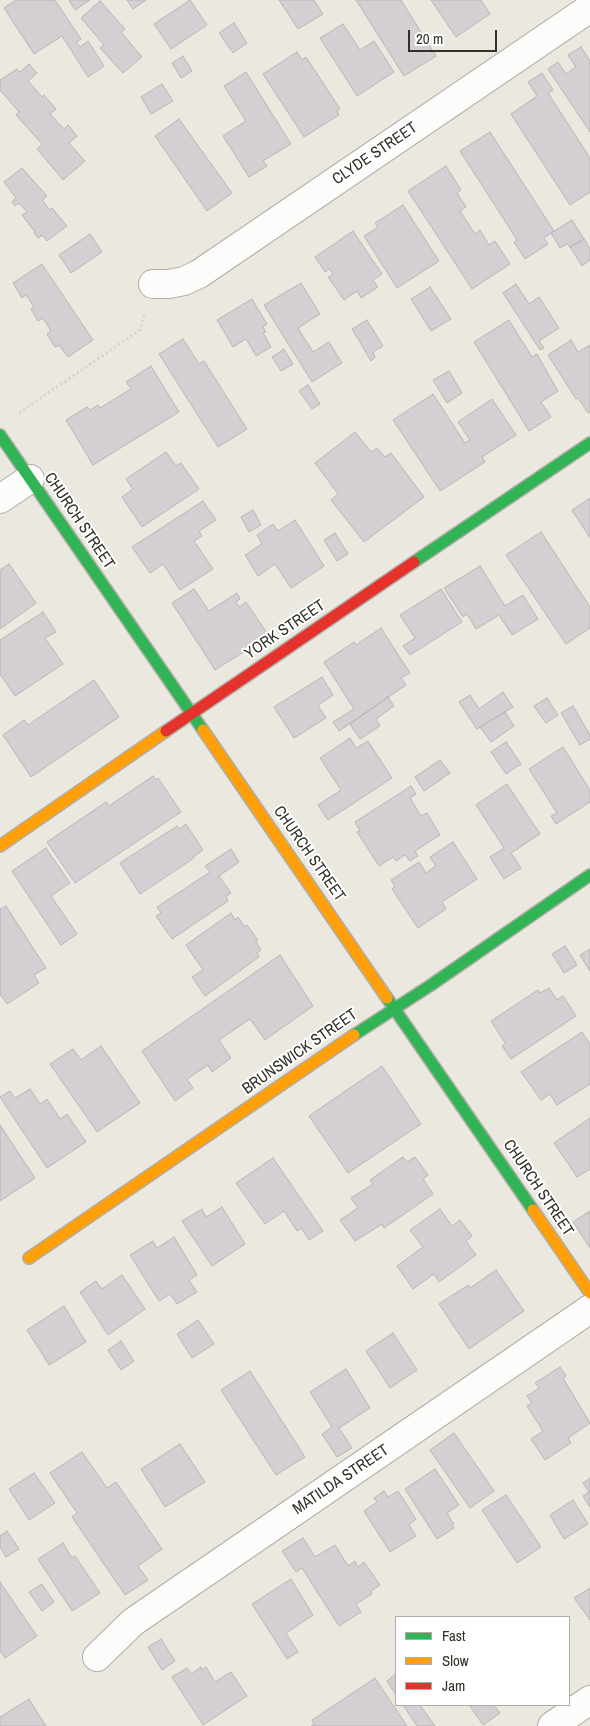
<!DOCTYPE html>
<style>
body{margin:0}
#map{position:relative;width:590px;height:1726px;overflow:hidden;background:#eae8df;font-family:"Archivo Narrow",sans-serif}
canvas{display:block}
.legend{position:absolute;left:395px;top:1616px;width:175px;height:90px;box-sizing:border-box;background:#fff;border:1px solid #adaca9;margin:0;padding:6px 9px;list-style:none;font-size:15px;color:#313029}
.legend li{display:flex;align-items:center;gap:10px;height:25px}
.legend b{width:25px;border:1px solid #adaca9}
.scale{position:absolute;left:408px;top:30px;width:89px;height:22px;box-sizing:border-box;border:2px solid #313029;border-top:0;padding-left:6px;font-size:15px;line-height:18px;white-space:nowrap;color:#313029;-webkit-text-stroke:4px #fff;paint-order:stroke}
</style>
<div id="map">
<canvas width="590" height="1726"></canvas>
<ul class="legend">
<li><b style="height:6px;background:#30b455"></b>Fast</li>
<li><b style="height:6px;background:#ff9f0a"></b>Slow</li>
<li><b style="height:6px;background:#e5322d"></b>Jam</li>
</ul>
<div class="scale">20 m</div>
</div>
<script>
const g = document.querySelector('canvas').getContext('2d');
g.lineJoin = 'round';
function fillPath(path, color) { g.fillStyle = color; g.fill(path, 'evenodd'); }
const toPath = rows => new Path2D(rows.map(r => 'M' + r).join(''));
function trace(path, color, width, dash) { g.strokeStyle = color; g.lineWidth = width; g.lineCap = dash ? 'butt' : 'round'; g.setLineDash(dash || []); g.stroke(path); }
function label(font, color, halo, rows, align = 'center') {
  g.font = font + ' "Archivo Narrow",sans-serif'; g.lineWidth = 4; g.setLineDash([]); g.textBaseline = 'middle'; g.strokeStyle = halo; g.fillStyle = color; for (const [text, x, y, turn = 0] of rows) {
    g.save(); g.translate(x, y); g.rotate((+turn || 0) * Math.PI / 180); g.textAlign = isNaN(turn) ? turn : align; if (halo) g.strokeText(text, 0, 0); g.fillText(text, 0, 0); g.restore();
  }
}
const building = toPath([
 [16,0,55,0,81,39,76,42,80,47,88,41,104,66,88,77,62,36,34,54,4,8,16,0],
 [69,0,90,0,75,10,69,0],
 [127,0,146,0,133,9,127,0],
 [190,0,207,25,171,49,154,24,190,0],
 [279,0,314,0,323,14,298,29,279,0],
 [356,0,401,0,436,56,404,76,356,0],
 [431,0,481,0,490,14,456,37,431,0],
 [100,1,125,29,121,32,142,57,123,73,100,48,104,45,81,18,100,1],
 [234,23,247,43,233,53,219,33,234,23],
 [343,24,360,50,374,41,394,72,357,96,320,38,343,24],
 [581,47,590,61,590,132,548,69,558,62,566,74,576,67,568,55,581,47],
 [297,52,302,60,306,57,340,109,337,111,339,115,304,137,263,74,297,52],
 [183,56,192,71,181,78,172,63,183,56],
 [29,64,37,73,28,81,42,97,44,95,56,109,50,114,64,129,68,125,77,136,69,143,85,161,63,180,37,149,42,144,16,115,19,112,0,90,0,80,17,69,20,72,29,64],
 [246,72,291,144,263,161,267,166,249,177,223,136,246,121,224,86,246,72],
 [542,73,553,90,548,93,590,158,590,192,570,205,511,114,537,96,528,82,542,73],
 [162,84,173,101,151,114,141,97,162,84],
 [179,119,232,193,207,211,155,136,179,119],
 [490,132,554,231,544,238,548,244,525,259,514,242,517,240,460,151,490,132],
 [446,166,461,190,457,193,466,207,460,211,475,234,480,230,489,245,495,241,510,264,472,289,408,191,446,166],
 [22,168,47,196,42,200,50,210,52,208,67,226,47,241,42,235,38,238,34,233,35,232,22,215,27,212,19,203,15,206,12,202,16,198,4,182,22,168],
 [403,205,439,261,397,288,364,236,378,227,375,223,403,205],
 [572,220,584,239,570,247,567,244,560,248,551,233,572,220],
 [353,231,382,274,373,280,378,287,361,298,357,291,344,300,328,277,333,274,329,269,325,272,315,257,353,231],
 [90,234,102,252,71,273,59,255,90,234],
 [584,239,590,249,590,260,582,266,570,247,584,239],
 [42,264,93,340,68,357,59,345,55,347,47,334,51,331,43,318,38,321,31,309,34,307,26,295,22,298,13,283,42,264],
 [301,283,320,314,298,328,313,352,329,342,342,363,312,382,264,305,301,283],
 [516,284,529,304,539,297,559,328,539,341,544,348,540,350,503,293,516,284],
 [430,287,451,319,431,331,411,299,430,287],
 [252,299,267,324,263,327,266,332,263,333,271,347,256,356,246,339,233,347,217,320,252,299],
 [367,320,383,346,373,352,375,357,371,361,352,329,367,320],
 [509,320,532,357,537,354,558,391,541,402,551,417,529,431,474,342,509,320],
 [183,339,199,364,204,361,247,429,218,447,159,354,183,339],
 [571,340,578,352,590,345,590,412,588,413,578,398,576,399,548,355,571,340],
 [284,349,293,364,281,371,272,357,284,349],
 [151,366,179,412,93,465,66,420,87,407,90,410,98,405,100,408,131,389,126,382,151,366],
 [449,371,462,393,447,403,433,380,449,371],
 [308,385,320,404,312,409,299,391,308,385],
 [433,394,465,443,470,440,458,422,492,399,516,435,482,457,485,462,440,491,393,420,433,394],
 [355,432,371,452,377,448,385,457,391,453,424,497,364,542,331,500,338,494,315,463,355,432],
 [166,452,176,466,181,463,199,489,142,527,122,497,133,489,126,479,166,452],
 [590,498,590,538,572,510,590,498],
 [203,501,216,520,199,531,202,536,194,541,213,569,180,590,163,564,150,573,132,547,203,501],
 [253,510,261,525,249,532,241,517,253,510],
 [295,520,324,566,291,588,275,564,258,576,245,555,262,544,257,535,273,524,278,531,295,520],
 [541,532,590,607,590,628,566,644,506,555,541,532],
 [335,533,348,554,337,561,324,540,335,533],
 [9,564,36,603,0,629,0,570,9,564],
 [480,566,505,606,523,595,538,619,512,635,499,615,476,629,467,614,463,617,444,588,480,566],
 [194,589,209,611,237,593,240,599,236,602,239,607,246,602,269,636,215,670,172,603,194,589],
 [441,589,462,622,410,655,403,646,415,638,400,615,441,589],
 [43,612,56,632,45,638,63,664,15,696,0,674,0,640,43,612],
 [381,628,410,673,401,678,406,685,339,731,333,722,354,709,324,662,354,642,356,645,381,628],
 [322,677,333,695,318,705,326,718,294,738,274,707,322,677],
 [94,680,119,717,31,777,3,735,24,720,28,725,94,680],
 [503,692,513,707,477,729,459,702,470,695,479,709,503,692],
 [388,697,394,706,376,719,380,726,360,739,350,724,388,697],
 [547,698,558,715,546,723,534,706,547,698],
 [573,706,590,735,590,739,580,745,561,713,573,706],
 [505,712,514,726,491,742,480,727,505,712],
 [350,738,356,748,368,741,392,778,328,820,318,805,341,790,320,758,350,738],
 [506,742,521,764,506,774,491,752,506,742],
 [563,747,590,790,590,802,556,824,551,816,557,813,529,769,563,747],
 [440,760,450,773,424,791,415,777,440,760],
 [153,776,156,780,158,778,181,812,75,883,47,842,106,802,109,806,153,776],
 [507,784,540,834,511,853,521,868,504,879,490,857,504,848,476,805,507,784],
 [411,786,416,794,410,798,421,816,427,813,440,835,415,851,418,856,410,861,405,855,396,861,393,857,379,866,357,832,360,831,355,822,411,786],
 [186,824,203,850,193,857,194,858,140,894,120,863,177,826,179,829,186,824],
 [453,842,477,879,442,902,446,909,418,928,392,889,395,887,391,880,419,862,426,873,436,866,430,857,453,842],
 [46,848,70,883,51,896,77,934,61,945,12,871,46,848],
 [231,849,239,862,219,876,231,893,226,896,228,901,172,939,156,916,161,913,157,907,210,872,205,866,231,849],
 [6,906,46,968,34,975,39,983,7,1004,0,994,0,909,6,906],
 [231,913,235,920,238,917,245,927,247,925,258,940,256,942,261,950,257,953,259,957,205,996,192,977,203,970,186,945,231,913],
 [565,946,577,965,564,973,552,954,565,946],
 [590,949,590,971,580,955,590,949],
 [280,955,313,1006,265,1040,250,1019,219,1040,231,1058,212,1072,208,1065,187,1079,193,1088,175,1101,142,1051,280,955],
 [549,988,557,1000,563,996,576,1016,511,1059,502,1046,505,1043,491,1021,538,990,540,993,549,988],
 [582,1032,590,1044,590,1084,557,1105,550,1094,541,1100,521,1072,582,1032],
 [101,1046,140,1103,97,1132,50,1064,73,1049,81,1060,101,1046],
 [382,1066,421,1124,348,1173,309,1116,382,1066],
 [30,1089,40,1104,47,1099,60,1119,67,1114,86,1142,47,1168,0,1097,10,1091,15,1098,30,1089],
 [590,1118,590,1169,577,1177,554,1143,590,1118],
 [0,1125,35,1178,0,1201,0,1125],
 [403,1157,407,1162,415,1157,428,1175,423,1179,433,1194,384,1228,382,1224,355,1241,340,1220,358,1208,351,1198,373,1184,370,1180,403,1157],
 [273,1158,323,1231,309,1240,301,1228,297,1231,284,1211,265,1224,236,1183,273,1158],
 [222,1207,245,1244,212,1266,182,1221,202,1209,206,1217,222,1207],
 [440,1209,452,1226,460,1220,472,1236,466,1241,476,1255,439,1282,434,1274,413,1289,397,1266,423,1247,410,1230,440,1209],
 [590,1211,590,1248,573,1222,590,1211],
 [174,1237,197,1275,189,1280,197,1292,177,1304,170,1294,159,1301,130,1255,153,1241,157,1248,174,1237],
 [496,1270,524,1311,469,1349,439,1304,468,1285,470,1288,496,1270],
 [122,1275,145,1309,108,1335,80,1292,96,1281,102,1289,122,1275],
 [64,1306,86,1342,49,1365,27,1330,64,1306],
 [198,1320,214,1344,192,1358,177,1334,198,1320],
 [393,1333,417,1370,390,1388,366,1351,393,1333],
 [121,1341,134,1361,121,1370,108,1350,121,1341],
 [560,1367,566,1376,563,1378,590,1423,568,1438,571,1443,545,1460,531,1439,543,1431,527,1406,532,1403,527,1396,539,1388,535,1383,560,1367],
 [346,1369,370,1408,339,1428,352,1448,337,1457,322,1434,332,1427,310,1392,346,1369],
 [250,1371,305,1457,276,1475,221,1390,250,1371],
 [454,1433,494,1491,470,1508,430,1450,454,1433],
 [180,1444,205,1482,165,1507,141,1469,180,1444],
 [82,1452,107,1488,116,1482,162,1549,138,1566,148,1580,125,1595,72,1517,77,1513,50,1473,82,1452],
 [435,1469,459,1505,447,1513,454,1524,452,1525,454,1528,437,1539,405,1489,435,1469],
 [34,1473,55,1503,29,1520,9,1489,34,1473],
 [590,1478,590,1507,583,1496,589,1492,583,1483,590,1478],
 [384,1491,388,1497,398,1491,416,1519,409,1525,416,1536,390,1552,364,1511,377,1502,374,1498,384,1491],
 [506,1495,541,1547,517,1563,482,1510,506,1495],
 [573,1500,588,1524,564,1539,550,1515,573,1500],
 [7,1531,19,1549,6,1557,0,1547,0,1536,7,1531],
 [303,1538,315,1557,335,1545,348,1566,355,1561,358,1567,364,1562,380,1585,371,1591,372,1594,356,1604,361,1612,339,1626,302,1568,296,1572,282,1551,303,1538],
 [63,1543,72,1558,75,1556,100,1593,72,1611,38,1559,63,1543],
 [291,1579,313,1615,286,1633,298,1652,287,1659,252,1604,291,1579],
 [0,1582,37,1636,5,1658,0,1651,0,1582],
 [42,1584,54,1602,42,1611,29,1592,42,1584],
 [590,1588,590,1620,574,1598,590,1588],
 [161,1639,175,1661,162,1670,148,1647,161,1639],
 [201,1667,202,1670,206,1667,215,1682,231,1672,247,1696,203,1725,172,1677,187,1668,191,1674,201,1667],
 [396,1674,396,1695,387,1681,396,1674],
 [375,1678,407,1726,311,1726,314,1724,312,1720,375,1678],
 [29,1699,46,1726,0,1726,0,1717,29,1699],
 [403,1705,420,1705,435,1726,417,1726,403,1705],
 [469,1705,494,1705,500,1713,483,1725,469,1705]
]);
const path = toPath([
 [19,413,140,330,145,312]
]);
const street = toPath([
 [153,284,169,284,184,281,199,274,590,8],
 [0,499,30,479],
 [97,1657,133,1622,590,1309],
 [552,1726,590,1700]
]);
const fast = toPath([
 [0,435,203,730],
 [414,562,590,443],
 [387,998,533,1210],
 [354,1035,431,985,590,875]
]);
const slow = toPath([
 [203,730,387,998],
 [0,846,166,731],
 [533,1210,590,1293],
 [29,1258,354,1035]
]);
const jam = toPath([
 [166,731,414,562]
]);
const streetNames = [
 ["CLYDE STREET",375,154,-34],
 ["CHURCH STREET",79,521,56],
 ["YORK STREET",285,630,-34],
 ["CHURCH STREET",309,854,55],
 ["BRUNSWICK STREET",300,1052,-35],
 ["CHURCH STREET",538,1188,56],
 ["MATILDA STREET",341,1480,-34]
];
fillPath(building, '#d3cfd2');
trace(building, '#b8b6b5', 1);
trace(street, '#b0aea7', 30);
trace(fast, '#b0aea7', 14);
trace(slow, '#b0aea7', 14);
trace(jam, '#b0aea7', 14);
trace(path, '#d6d6d3', 3, [2.5, 2.5]);
trace(street, '#fcfcfa', 28);
trace(fast, '#30b455', 11);
trace(slow, '#ff9f0a', 11);
trace(jam, '#e5322d', 11);
label('16px', '#313029', '#fff', streetNames);
</script>
